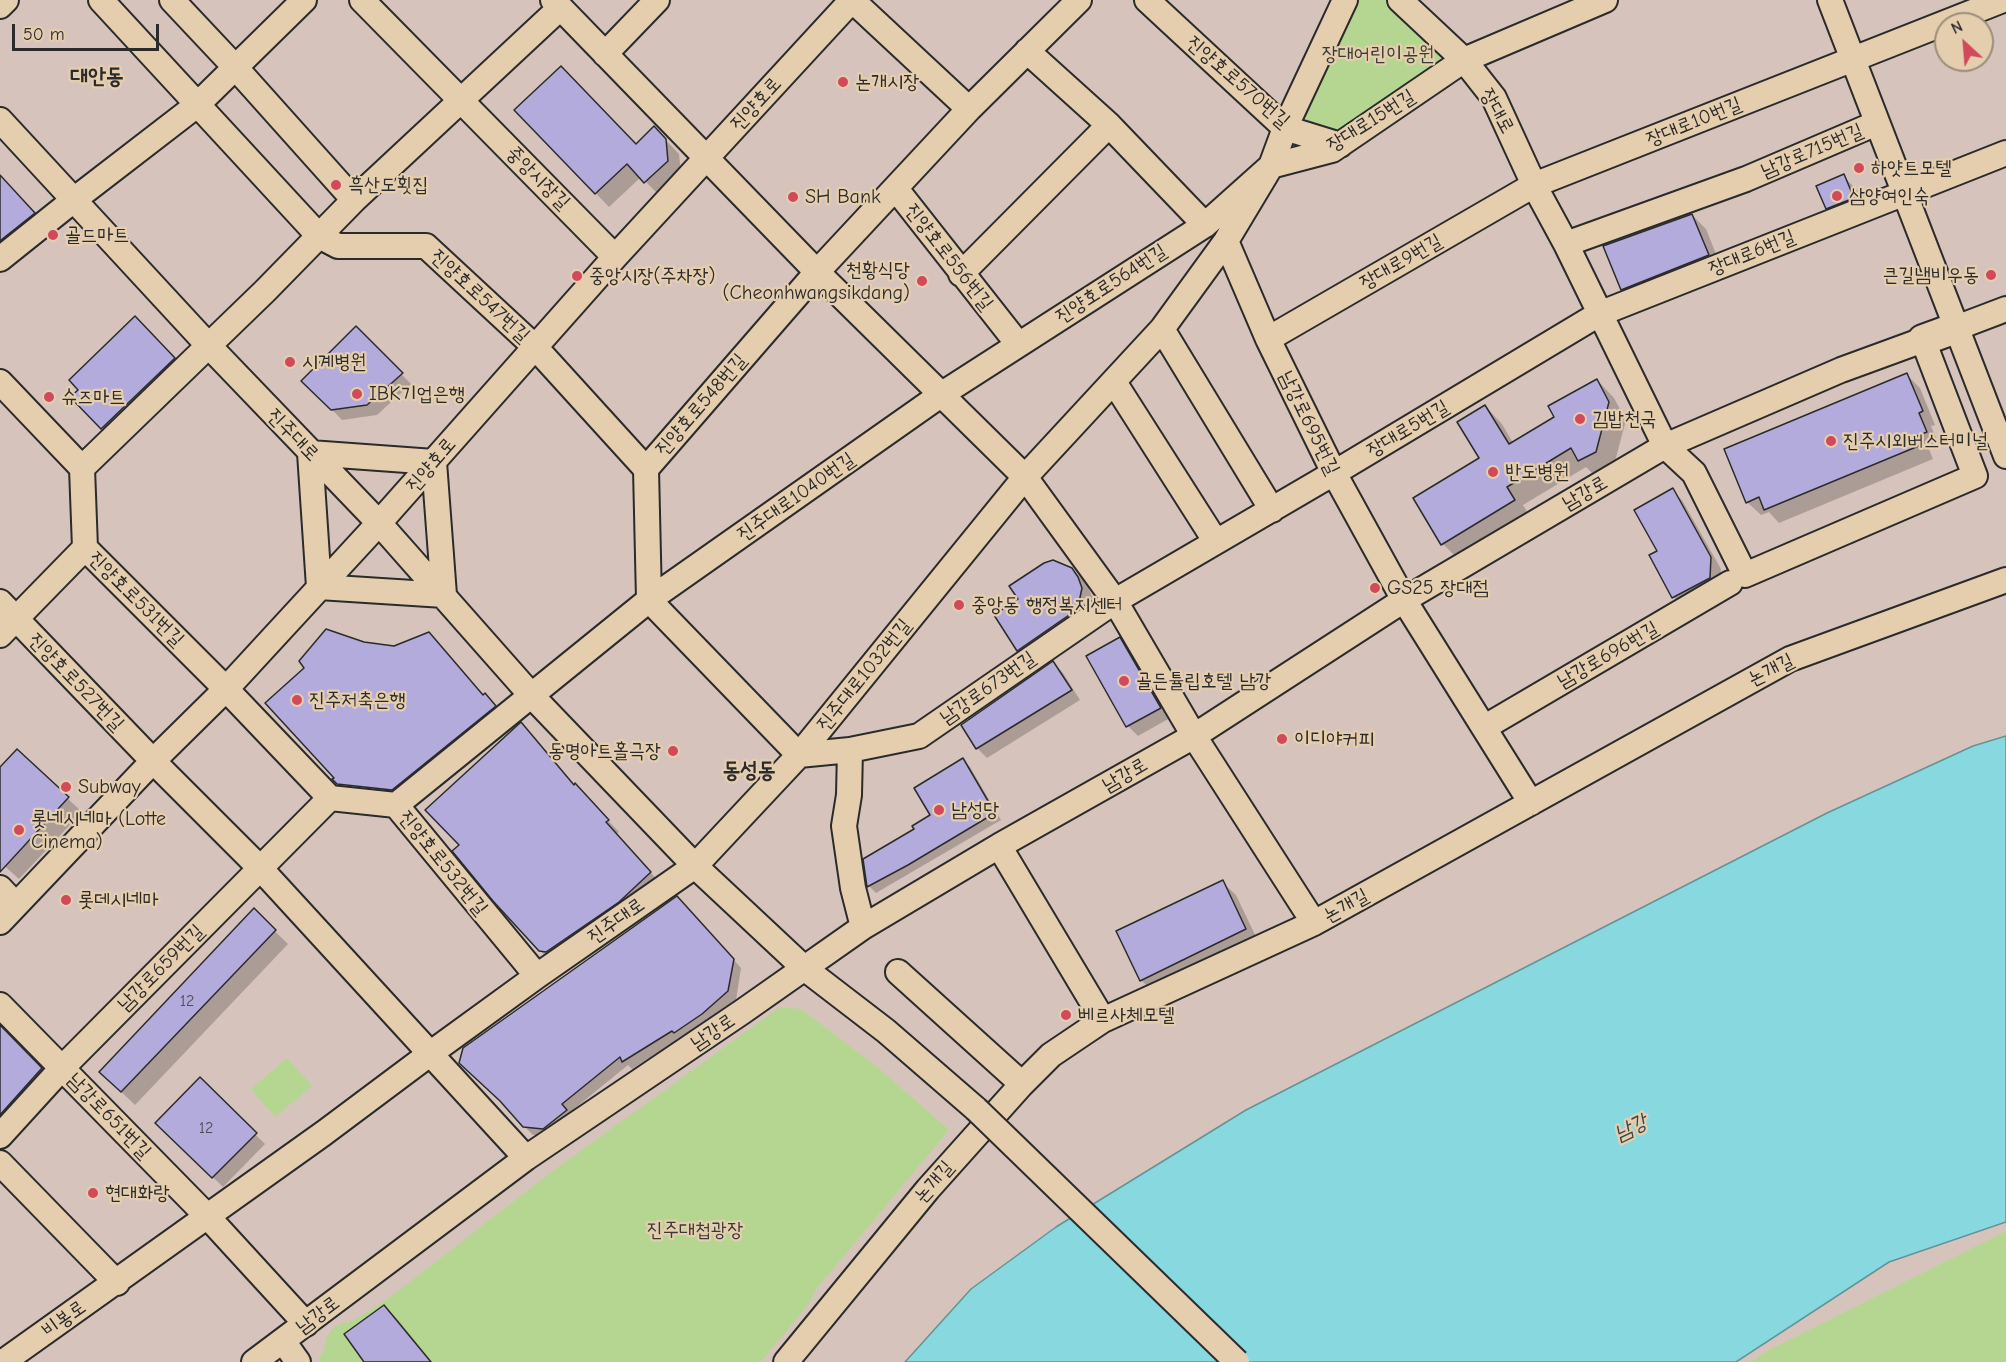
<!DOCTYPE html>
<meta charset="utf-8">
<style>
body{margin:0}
#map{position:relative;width:2006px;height:1362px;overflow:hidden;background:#d6c4bc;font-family:"Comic Neue",sans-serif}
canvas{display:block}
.north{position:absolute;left:1934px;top:12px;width:60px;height:60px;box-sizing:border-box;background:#e5ceae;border:2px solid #9b8d7a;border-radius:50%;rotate:334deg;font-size:16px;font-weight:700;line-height:24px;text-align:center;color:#2b2b2b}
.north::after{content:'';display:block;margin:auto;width:21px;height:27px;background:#d1495b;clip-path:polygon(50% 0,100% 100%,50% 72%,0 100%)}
.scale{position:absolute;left:12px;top:24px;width:147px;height:27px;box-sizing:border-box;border:3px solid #2b2b2b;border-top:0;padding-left:8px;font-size:18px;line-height:21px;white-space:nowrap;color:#2b2b2b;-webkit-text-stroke:4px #e5ceae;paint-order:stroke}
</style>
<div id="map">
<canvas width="2006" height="1362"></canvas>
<div class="north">N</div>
<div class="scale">50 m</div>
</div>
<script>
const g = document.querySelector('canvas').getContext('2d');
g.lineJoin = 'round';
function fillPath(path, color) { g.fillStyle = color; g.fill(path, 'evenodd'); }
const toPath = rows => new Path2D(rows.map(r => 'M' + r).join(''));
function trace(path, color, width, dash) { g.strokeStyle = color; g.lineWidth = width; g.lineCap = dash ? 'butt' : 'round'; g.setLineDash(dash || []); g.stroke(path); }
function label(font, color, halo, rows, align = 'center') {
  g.font = font + ' "Comic Neue","Poor Story",sans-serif'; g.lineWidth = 4.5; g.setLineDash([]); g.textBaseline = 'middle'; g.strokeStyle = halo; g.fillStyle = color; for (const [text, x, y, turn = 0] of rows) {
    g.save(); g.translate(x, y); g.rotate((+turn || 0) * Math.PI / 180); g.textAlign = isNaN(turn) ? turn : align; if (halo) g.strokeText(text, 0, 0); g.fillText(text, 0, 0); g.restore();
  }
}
const green = toPath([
 [1344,0,1400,0,1464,60,1340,145,1285,128],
 [780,1007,801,1009,875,1065,949,1130,817,1288,810,1302,761,1362,319,1362,318,1360,324,1350,326,1338,335,1326,354,1320,385,1301,550,1173],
 [287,1058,312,1086,275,1117,251,1089],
 [2006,1231,2006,1362,1751,1362,1769,1350]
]);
const water = toPath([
 [2006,736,2006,1222,1889,1262,1736,1362,905,1362,971,1289,1056,1227,1246,1110,1827,813,1973,746,2006,736]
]);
const shadow = toPath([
 [516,110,636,146,654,128,679,154,681,174,659,195,641,177,609,207],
 [1843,176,1863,196,1873,218,1848,228,1827,208],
 [0,177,44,223,0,260],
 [1692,215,1706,229,1722,269,1636,303,1622,289],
 [135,318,188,372,116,442,73,397],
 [356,328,411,384,377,415,342,420,304,381],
 [1907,375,1920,388,1935,425,1931,426,1939,445,1929,449,1933,459,1779,523,1769,512,1761,515,1747,502],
 [1597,380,1614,398,1626,420,1613,469,1597,478,1586,467,1523,505,1531,518,1460,561,1443,544,1481,459,1485,406,1502,424,1513,443,1556,417],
 [1672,490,1682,500,1721,569,1719,588,1684,607,1674,597,1651,556,1659,551],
 [1072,569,1086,583,1095,603,1032,663,1019,650,996,615],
 [1119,639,1129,649,1170,718,1138,736,1128,726,1088,657],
 [1053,663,1063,673,1080,700,987,758,977,748],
 [483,696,495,705,504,717,402,800,348,794,341,786,399,792,399,789,337,783],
 [533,736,575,786,619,832,616,834,662,885,552,963,540,950,461,845],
 [17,751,82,812,19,879,0,862,0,769],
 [963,760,970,767,1001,820,876,893,869,886,865,860,916,830,932,816],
 [1222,882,1236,895,1259,943,1155,993,1141,980],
 [685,906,741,968,736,1000,710,1022,683,1040,681,1038,632,1069,628,1065,569,1113,574,1119,552,1137,533,1135,524,1126],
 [254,911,288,944,135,1105,114,1085],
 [0,1027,55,1083,0,1142],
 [200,1080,265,1144,223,1187,157,1123],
 [384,1306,398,1320,432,1362,366,1362]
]);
const building = toPath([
 [561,66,636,144,654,126,666,139,668,161,644,183,627,164,595,194,514,110,561,66],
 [1844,174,1854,198,1826,209,1816,186,1844,174],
 [0,175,35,213,0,241,0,175],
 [1692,214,1709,255,1621,290,1603,246,1692,214],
 [135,316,175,358,101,429,70,397,78,390,69,380,135,316],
 [356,326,403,373,367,405,331,410,301,381,356,326],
 [1907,373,1923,411,1919,413,1927,432,1917,436,1921,445,1764,510,1759,497,1746,503,1724,449,1907,373],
 [1597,379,1609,402,1596,452,1578,461,1571,448,1507,487,1515,500,1441,545,1413,498,1479,458,1457,422,1485,405,1509,444,1554,417,1548,406,1597,379],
 [1673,488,1711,557,1710,578,1672,598,1649,555,1657,551,1634,510,1673,488],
 [1053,560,1072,568,1078,577,1082,588,1079,602,1082,606,1017,651,994,615,1018,599,1009,586,1044,563,1053,560],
 [326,629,364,642,394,646,429,632,483,695,485,693,496,706,392,790,337,784,332,779,334,778,265,703,304,668,299,661,326,629],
 [1120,637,1161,708,1126,727,1086,656,1120,637],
 [1053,661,1072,690,976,749,961,725,1053,661],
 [521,722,574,785,575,783,609,820,606,822,651,872,619,902,546,952,539,951,493,901,452,851,459,845,425,810,521,722],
 [17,749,69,797,0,872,0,767,17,749],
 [963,758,995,813,908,865,867,887,863,859,914,829,912,826,930,815,914,788,963,758],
 [1223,880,1246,929,1140,981,1116,931,1223,880],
 [677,896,734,959,728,991,702,1014,674,1033,672,1031,622,1062,620,1057,562,1104,567,1110,543,1129,523,1127,500,1101,459,1063,463,1048,677,896],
 [254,908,276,930,121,1092,99,1072,254,908],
 [0,1025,42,1068,0,1115,0,1025],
 [200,1077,257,1133,212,1178,155,1123,200,1077],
 [384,1305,431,1362,364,1362,344,1334,384,1305]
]);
const minor = toPath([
 [101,0,319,236,338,246,426,246,535,347,646,469],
 [172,0,235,67,354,200],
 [362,0,615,257],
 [553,0,817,272,1025,477,1115,601,1194,736,1314,923],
 [852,0,969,109],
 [1147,0,1285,128,1340,145],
 [1830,0,2006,456],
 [0,6,6,0],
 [1027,51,1109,125,1205,225],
 [605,54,657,0],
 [0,120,208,345,379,523,531,695,695,866,804,968,886,1031,976,1109],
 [896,189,1018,344],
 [1226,241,1268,339,1334,473,1404,600,1531,803],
 [1566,244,1746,179,1877,123],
 [0,259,75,199,197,105,304,0],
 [961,274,1109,125],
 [1956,328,2006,309],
 [1162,329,1272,510],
 [1268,339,1534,185,2003,0],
 [0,382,82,468,85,548,226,689,330,798,396,805,537,976],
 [1114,382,1216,542],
 [310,453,434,462,444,595,319,587,310,453],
 [82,468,265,291,354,200,560,8],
 [646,469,817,272,969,109,1079,0],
 [646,469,649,600],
 [649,600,799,755],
 [0,602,153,761,260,868,526,1158],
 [0,635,85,548],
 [1485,727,1730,583],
 [850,750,849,795,844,826,853,888,863,927],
 [799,755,850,750,919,736,1115,601,1334,473,1599,314,2006,153],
 [396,805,649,600,942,394,1205,225,1271,166,1332,150,1464,60,1605,0],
 [999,846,1103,1020],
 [0,888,16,905],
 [0,922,153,761,226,689,379,523,615,257,852,0],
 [898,972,1022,1084],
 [0,1005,207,1216,306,1324],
 [0,1136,62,1068,330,798],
 [0,1163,117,1283],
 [283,1341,298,1362],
 [3,1362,324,1133,431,1053,537,976,695,866,799,755,1025,477,1162,329,1226,241,1271,166,1285,128,1345,0],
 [254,1362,526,1158,742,1012,863,927,999,846,1194,736,1404,600,1665,446,1841,370,1923,340,1975,476,1745,575,1694,473,1665,446,1566,244,1534,185,1494,98,1464,60,1400,0],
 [786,1362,928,1189,1022,1084,1051,1055,1103,1020,1314,923,1790,659,2006,580]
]);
const major = toPath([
 [1923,340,1956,328]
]);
const minorBridge = toPath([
 [976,1109,1237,1362]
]);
const markers = [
 [843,82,6,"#d1495b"],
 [1859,168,6,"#d1495b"],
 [336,185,6,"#d1495b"],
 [1837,196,6,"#d1495b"],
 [793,197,6,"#d1495b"],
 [53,235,6,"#d1495b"],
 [1991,275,6,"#d1495b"],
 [577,276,6,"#d1495b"],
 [922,281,6,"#d1495b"],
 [290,362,6,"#d1495b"],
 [357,394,6,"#d1495b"],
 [49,397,6,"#d1495b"],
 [1580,419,6,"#d1495b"],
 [1831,441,6,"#d1495b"],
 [1493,472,6,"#d1495b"],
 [1375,588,6,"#d1495b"],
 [959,605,6,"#d1495b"],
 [1124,681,6,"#d1495b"],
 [297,700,6,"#d1495b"],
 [1282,739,6,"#d1495b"],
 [673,751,6,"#d1495b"],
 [66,787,6,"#d1495b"],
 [939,810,6,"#d1495b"],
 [19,830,6,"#d1495b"],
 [66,900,6,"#d1495b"],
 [1066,1015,6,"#d1495b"],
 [93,1193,6,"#d1495b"]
];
const numberNames = [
 ["12",187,1001],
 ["12",206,1128]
];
const parkNames = [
 ["장대어린이공원",1378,54],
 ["진주대첩광장",695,1230]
];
const poiNames = [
 ["논개시장",855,82],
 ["하얏트모텔",1871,168],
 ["흑산도횟집",348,185],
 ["삼양여인숙",1849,196],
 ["SH Bank",805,197],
 ["골드마트",65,235],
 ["천황식당",910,270,"right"],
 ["(Cheonhwangsikdang)",910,293,"right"],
 ["큰길냄비우동",1979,275,"right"],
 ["중앙시장(주차장)",589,276],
 ["시계병원",302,362],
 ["IBK기업은행",369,394],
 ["슈즈마트",61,397],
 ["김밥천국",1592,419],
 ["진주시외버스터미널",1843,441],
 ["반도병원",1505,472],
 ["GS25 장대점",1387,588],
 ["중앙동 행정복지센터",971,605],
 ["골든튤립호텔 남강",1136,681],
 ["진주저축은행",309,700],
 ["이디야커피",1294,739],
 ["동명아트홀극장",661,751,"right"],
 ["Subway",78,787],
 ["남성당",951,810],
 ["롯네시네마 (Lotte",31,819],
 ["Cinema)",31,842],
 ["롯데시네마",78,900],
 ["베르사체모텔",1078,1015],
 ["현대화랑",105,1193]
];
const streetNames = [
 ["진양호로570번길",1238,82,41],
 ["진양호로",756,104,-47],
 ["장대로",1497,111,61],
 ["장대로15번길",1371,121,-32],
 ["장대로10번길",1694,122,-22],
 ["남강로715번길",1812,151,-23],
 ["중앙시장길",538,178,45],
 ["장대로6번길",1752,253,-22],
 ["진양호로556번길",949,257,52],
 ["장대로9번길",1401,262,-30],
 ["진양호로564번길",1111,284,-33],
 ["진양호로547번길",480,296,43],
 ["진양호로548번길",701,405,-49],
 ["남강로695번길",1309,423,64],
 ["장대로5번길",1408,429,-31],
 ["진주대로",293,435,46],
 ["진양호로",431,465,-49],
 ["남강로",1585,493,-30],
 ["진주대로1040번길",796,497,-35],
 ["진양호로531번길",136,599,45],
 ["남강로696번길",1608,655,-30],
 ["논개길",1771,670,-27],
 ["진주대로1032번길",864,675,-51],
 ["진양호로527번길",76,682,46],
 ["남강로673번길",988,688,-35],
 ["남강로",1125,775,-30],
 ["진양호로532번길",443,863,51],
 ["논개길",1346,906,-29],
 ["진주대로",616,921,-35],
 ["남강로659번길",161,968,-45],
 ["남강로",713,1032,-34],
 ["남강로651번길",109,1116,46],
 ["논개길",934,1182,-49],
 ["남강로",318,1315,-37],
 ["비봉로",64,1319,-35]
];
const waterNames = [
 ["남강",1631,1128,-26]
];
const quarterNames = [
 ["대안동",97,77],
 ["동성동",749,771]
];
fillPath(green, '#b5d690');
fillPath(water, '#88d9df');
trace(water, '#639397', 1.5);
fillPath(shadow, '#0003');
fillPath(building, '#b2abdc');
trace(building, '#2b2b2b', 1.5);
trace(minor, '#2b2b2b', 28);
trace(major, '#2b2b2b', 34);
trace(minor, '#e5ceae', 24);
trace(major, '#e5ceae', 30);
trace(minorBridge, '#2b2b2b', 28, []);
trace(minorBridge, '#e5ceae', 24);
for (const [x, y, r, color] of markers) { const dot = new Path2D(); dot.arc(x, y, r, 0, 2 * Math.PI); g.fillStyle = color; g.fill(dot); trace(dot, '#e5ceae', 2); }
label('16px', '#4d4b57', null, numberNames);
label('20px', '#393c35', '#e5ceae', parkNames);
label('20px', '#2b2b2b', '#e5ceae', poiNames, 'left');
label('20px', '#2b2b2b', '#e5ceae', streetNames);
label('italic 21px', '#394546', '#e5ceae', waterNames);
label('bold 22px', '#2b2b2b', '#e5ceae', quarterNames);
</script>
